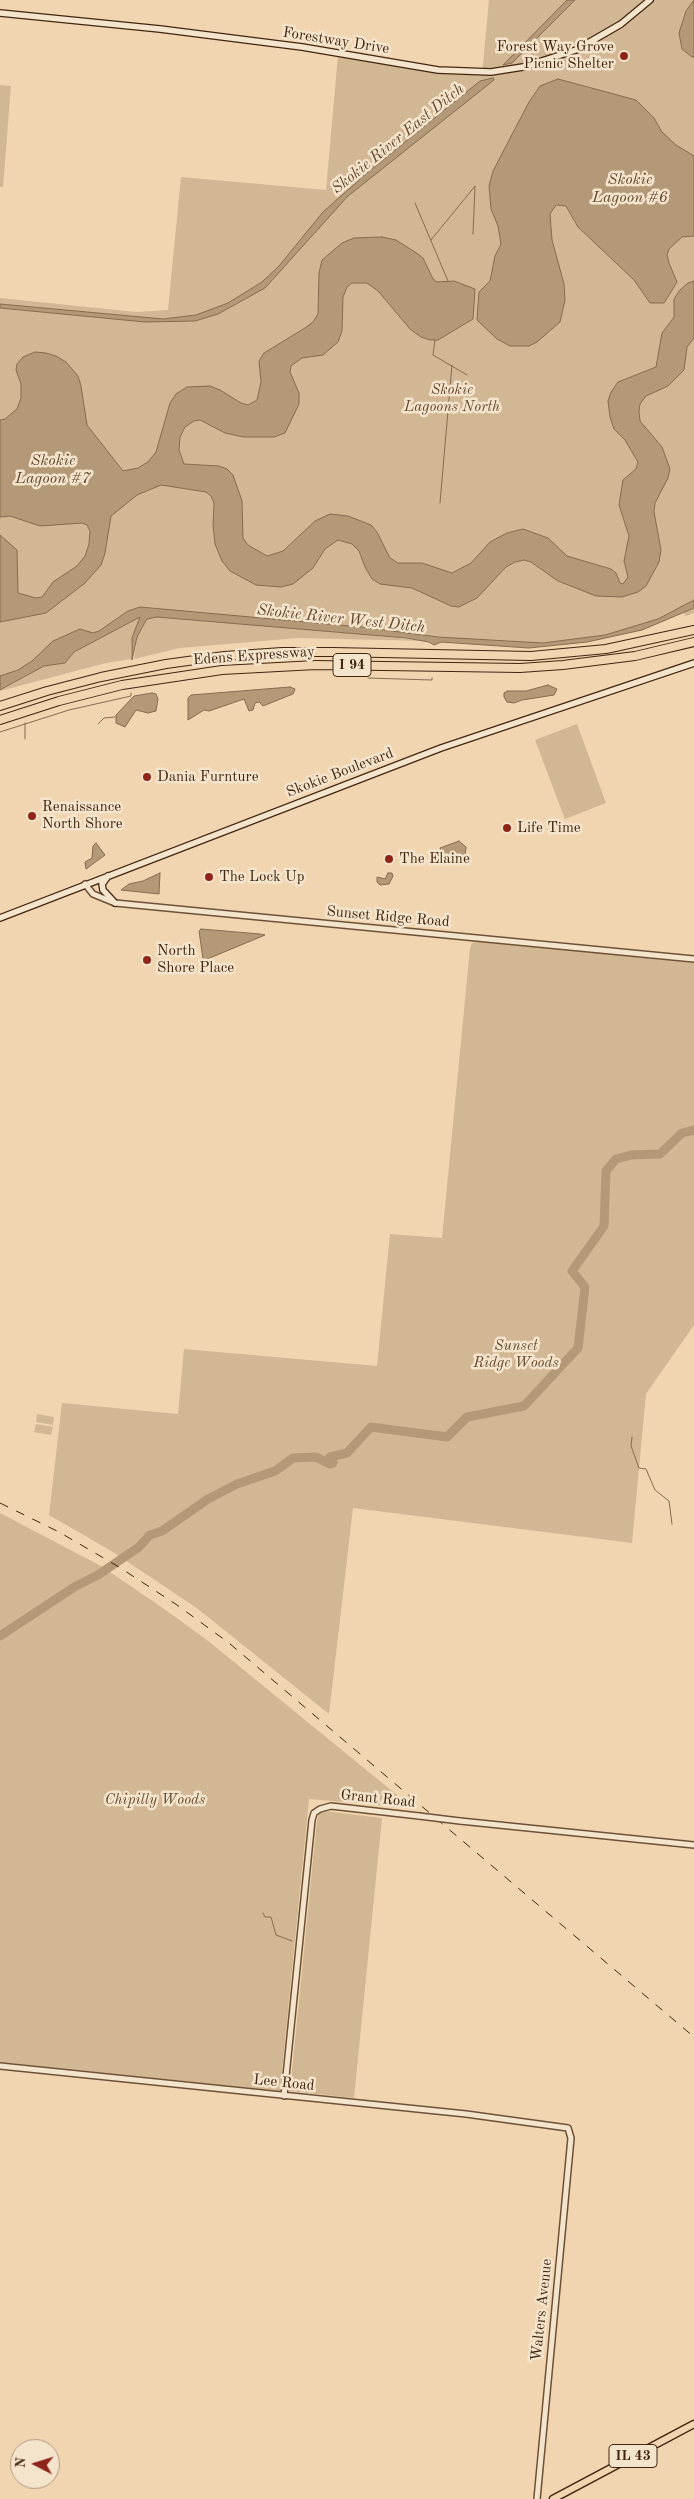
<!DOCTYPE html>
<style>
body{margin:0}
#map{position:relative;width:694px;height:2499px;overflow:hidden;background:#f0d5b0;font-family:"Old Standard TT",serif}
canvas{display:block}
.north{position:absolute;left:10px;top:2439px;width:50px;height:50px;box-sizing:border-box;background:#f5e4cc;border:1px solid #ad9880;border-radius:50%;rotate:275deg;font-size:14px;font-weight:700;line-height:20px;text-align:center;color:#41250f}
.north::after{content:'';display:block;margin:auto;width:18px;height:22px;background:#8f2418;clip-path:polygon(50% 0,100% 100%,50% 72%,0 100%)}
</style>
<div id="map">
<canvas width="694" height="2499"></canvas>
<div class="north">N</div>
</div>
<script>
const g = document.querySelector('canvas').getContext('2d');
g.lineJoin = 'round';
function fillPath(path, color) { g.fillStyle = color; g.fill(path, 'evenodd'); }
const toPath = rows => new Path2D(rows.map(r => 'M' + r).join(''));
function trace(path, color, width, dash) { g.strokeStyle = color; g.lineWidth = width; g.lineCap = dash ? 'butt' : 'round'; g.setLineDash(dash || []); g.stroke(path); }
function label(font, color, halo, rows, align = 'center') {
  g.font = font + ' "Old Standard TT",serif'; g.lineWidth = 5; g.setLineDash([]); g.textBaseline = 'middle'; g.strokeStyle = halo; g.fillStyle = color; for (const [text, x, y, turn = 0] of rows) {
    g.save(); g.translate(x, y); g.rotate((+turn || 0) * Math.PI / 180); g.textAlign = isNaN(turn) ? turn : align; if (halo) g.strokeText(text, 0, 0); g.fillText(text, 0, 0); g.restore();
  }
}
const green = toPath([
 [489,0,694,0,694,613,686,616,683,613,685,612,648,625,578,641,524,645,136,611,0,687,0,298,136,312,168,310,181,177,326,190,338,55,434,72,482,75],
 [0,85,11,86,3,187,0,187],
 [137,617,141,618,131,647,132,659,106,663,0,691,44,666,65,663,74,652],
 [157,617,293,627,425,641,298,638,180,648,134,659,137,637,144,624,147,619],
 [577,724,606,803,565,819,535,740],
 [478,941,694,963,694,1325,646,1394,632,1543,353,1508,329,1714,198,1609,113,1552,49,1515,62,1403,178,1414,184,1349,377,1366,390,1234,442,1238,470,948,472,943],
 [37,1414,54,1417,53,1425,36,1422],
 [36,1424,53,1427,51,1435,34,1432],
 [0,1513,101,1566,160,1606,207,1640,413,1808,309,1799,280,2091,0,2062],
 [324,1811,382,1818,354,2098,290,2091,317,1820,319,1814]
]);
const water = toPath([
 [567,0,575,0,512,63,503,65,567,0],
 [694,0,694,57,692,57,682,49,679,33,686,11,694,0],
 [493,78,494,80,348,196,265,288,218,314,195,321,145,322,0,308,0,304,163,319,196,315,228,303,262,282,279,266,323,212,367,173,480,81,493,78],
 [558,79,636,100,654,118,662,132,676,145,694,156,694,236,682,237,669,249,667,255,669,263,677,282,664,303,650,303,634,280,578,227,566,206,556,205,550,214,552,240,564,284,565,300,560,322,537,342,529,346,510,346,497,339,477,320,479,292,490,281,495,256,501,244,498,226,491,209,489,186,493,171,529,102,540,86,558,79],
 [382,237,396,240,418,254,423,258,433,279,437,282,454,281,475,289,473,319,438,340,430,340,421,337,410,329,378,291,367,283,352,283,347,287,343,297,342,331,338,342,323,355,302,358,291,366,290,372,299,393,299,404,285,433,274,437,243,437,225,433,200,420,194,421,185,427,180,437,179,450,184,464,219,466,227,469,233,475,242,501,243,538,248,545,267,556,283,551,315,521,330,514,348,516,371,525,377,532,390,558,398,563,422,563,452,573,471,563,490,542,507,533,523,529,548,538,567,556,611,569,616,573,620,583,623,584,628,577,624,561,629,536,619,505,623,480,636,469,638,462,625,440,614,429,610,417,608,401,611,392,618,382,656,367,662,333,674,317,674,299,680,290,688,283,694,281,694,338,687,347,684,370,668,386,646,396,640,404,639,411,640,421,662,447,670,469,668,478,655,503,654,512,661,550,659,562,646,586,638,592,622,597,596,596,558,581,531,562,524,560,515,562,506,567,477,598,459,607,451,606,412,588,380,584,372,579,365,567,359,551,352,544,338,540,325,549,313,568,293,584,281,587,256,585,230,571,222,561,215,544,213,525,214,503,211,496,206,492,161,485,137,495,111,516,105,553,101,565,85,583,46,613,0,622,0,535,17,550,18,593,36,598,42,597,53,582,77,566,85,556,89,544,90,531,87,525,82,523,40,526,10,516,0,517,0,420,5,419,17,409,21,398,21,384,16,370,17,364,23,357,35,352,46,353,56,356,66,362,78,376,81,386,87,425,123,471,138,468,148,462,156,452,170,403,176,394,187,387,210,386,220,390,241,403,248,405,257,400,261,382,259,361,264,353,305,328,313,322,318,314,319,273,322,260,342,243,354,238,382,237],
 [694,600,694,608,642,630,587,642,529,648,441,642,434,645,429,642,406,638,157,617,147,619,144,624,137,637,132,660,132,638,140,617,74,652,65,663,44,666,0,690,0,676,18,670,32,661,53,641,80,629,93,633,99,631,128,611,140,607,361,627,438,637,543,643,605,635,658,619,694,600],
 [548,685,557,689,554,695,522,700,514,703,507,702,504,697,504,693,507,691,526,691,548,685],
 [290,687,295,689,293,694,263,706,259,702,255,703,253,710,249,711,244,699,209,711,204,710,188,720,188,698,191,695,290,687],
 [152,693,156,694,158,699,156,711,148,713,136,710,125,727,116,723,116,715,134,696,152,693],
 [459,841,466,847,465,857,456,861,452,852,454,861,446,864,440,848,459,841],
 [96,843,105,855,86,869,85,862,92,858,93,846,96,843],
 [160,873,159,894,121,890,129,884,143,881,160,873],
 [388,873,392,873,393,876,389,884,380,885,377,882,377,877,385,879,388,873],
 [201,929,260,934,265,935,205,960,203,959,199,931,201,929]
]);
const stream = toPath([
 [415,203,448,281],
 [431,240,475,186,473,234],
 [435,340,433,355,467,375],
 [440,503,452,365],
 [368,678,432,680,432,678],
 [98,724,104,718,115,717],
 [0,732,69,710,131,696,131,693],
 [25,739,25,723],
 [632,1437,631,1446,639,1468,646,1469,655,1490,669,1501,672,1524],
 [263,1913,265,1917,271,1917,276,1935,292,1941]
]);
const river = toPath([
 [0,1636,76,1586,98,1575,139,1547,150,1535,162,1531,208,1499,237,1484,275,1471,293,1458,316,1457,330,1464,333,1463,330,1457,347,1453,371,1427,447,1437,467,1417,524,1406,578,1348,585,1287,572,1271,604,1226,606,1171,616,1159,631,1155,660,1154,682,1133,694,1130]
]);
const tertiary = toPath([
 [85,884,93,894,115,903,694,959],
 [460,1821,694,1845],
 [0,2066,466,2114,568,2128,571,2138,537,2499],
 [284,2096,312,1820,314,1813,320,1809,331,1806,419,1816]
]);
const secondary = toPath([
 [0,13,160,29,302,47,438,70,491,72,523,67,576,50,621,24,650,0],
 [108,876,102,884,103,890,115,903],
 [0,918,441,748,694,663]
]);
const primary = toPath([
 [553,2499,694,2424]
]);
const motorway = toPath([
 [0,706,47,691,101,677,166,664,224,656,282,652,333,652,531,656,606,649,694,630],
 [0,720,59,701,122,685,222,670,316,665,520,668,563,665,635,656,694,642]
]);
const rail = toPath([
 [0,1503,59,1532,119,1567,177,1605,229,1643,694,2037]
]);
const tertiaryBridge = toPath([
 [419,1816,460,1821]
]);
const markers = [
 [624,56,5,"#8f2418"],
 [147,777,5,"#8f2418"],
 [32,816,5,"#8f2418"],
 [507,828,5,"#8f2418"],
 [389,859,5,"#8f2418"],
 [209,877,5,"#8f2418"],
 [147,960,5,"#8f2418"]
];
const shields = [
 [352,665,38],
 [633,2456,48]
];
const shieldNames = [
 ["I 94",352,665],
 ["IL 43",633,2456]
];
const streetNames = [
 ["Forestway Drive",336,41,9],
 ["Edens Expressway",254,656,-4],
 ["Skokie Boulevard",340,773,-21],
 ["Sunset Ridge Road",388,917,5],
 ["Grant Road",378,1799,6],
 ["Lee Road",284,2083,6],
 ["Walters Avenue",542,2310,-84]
];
const poiNames = [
 ["Forest Way Grove",614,47,"right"],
 ["Picnic Shelter",614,64,"right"],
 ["Dania Furnture",157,777],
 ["Renaissance",42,807],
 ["North Shore",42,824],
 ["Life Time",517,828],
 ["The Elaine",399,859],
 ["The Lock Up",219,877],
 ["North",157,951],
 ["Shore Place",157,968]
];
const parkNames = [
 ["Skokie",452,390],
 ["Lagoons North",452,407],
 ["Sunset",516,1346],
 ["Ridge Woods",516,1363],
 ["Chipilly Woods",155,1800]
];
const waterNames = [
 ["Skokie River East Ditch",398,139,-39],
 ["Skokie",630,180],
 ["Lagoon #6",630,198],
 ["Skokie",53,461],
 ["Lagoon #7",53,479],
 ["Skokie River West Ditch",341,619,6]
];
fillPath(green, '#d2b795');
fillPath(water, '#b49979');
trace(water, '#866b4f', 1);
trace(stream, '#866b4f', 1);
trace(river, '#b49979', 9);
trace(tertiary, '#6d5137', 8);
trace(secondary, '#41250f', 8);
trace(primary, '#41250f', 9);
trace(motorway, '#41250f', 10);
trace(tertiary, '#f5e4cc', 5);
trace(secondary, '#f5e4cc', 5.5);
trace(primary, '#f0d5b0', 6);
trace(motorway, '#f0d5b0', 8);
trace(rail, '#41250f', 1, [9, 9]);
trace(tertiaryBridge, '#6d5137', 8, []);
trace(tertiaryBridge, '#f5e4cc', 5);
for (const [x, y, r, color] of markers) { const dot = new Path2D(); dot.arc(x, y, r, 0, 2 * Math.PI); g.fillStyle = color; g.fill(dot); trace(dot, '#f5e4cc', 2); }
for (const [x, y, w] of shields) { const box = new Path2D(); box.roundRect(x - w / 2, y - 11.5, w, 23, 4); g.fillStyle = '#f5e4cc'; g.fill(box); trace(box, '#41250f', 1); }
label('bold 14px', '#41250f', null, shieldNames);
label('15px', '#41250f', '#f5e4cc', streetNames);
label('15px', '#41250f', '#f5e4cc', poiNames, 'left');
label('italic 15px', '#654a30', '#f5e4cc', parkNames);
label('italic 16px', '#64482f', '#f5e4cc', waterNames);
</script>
